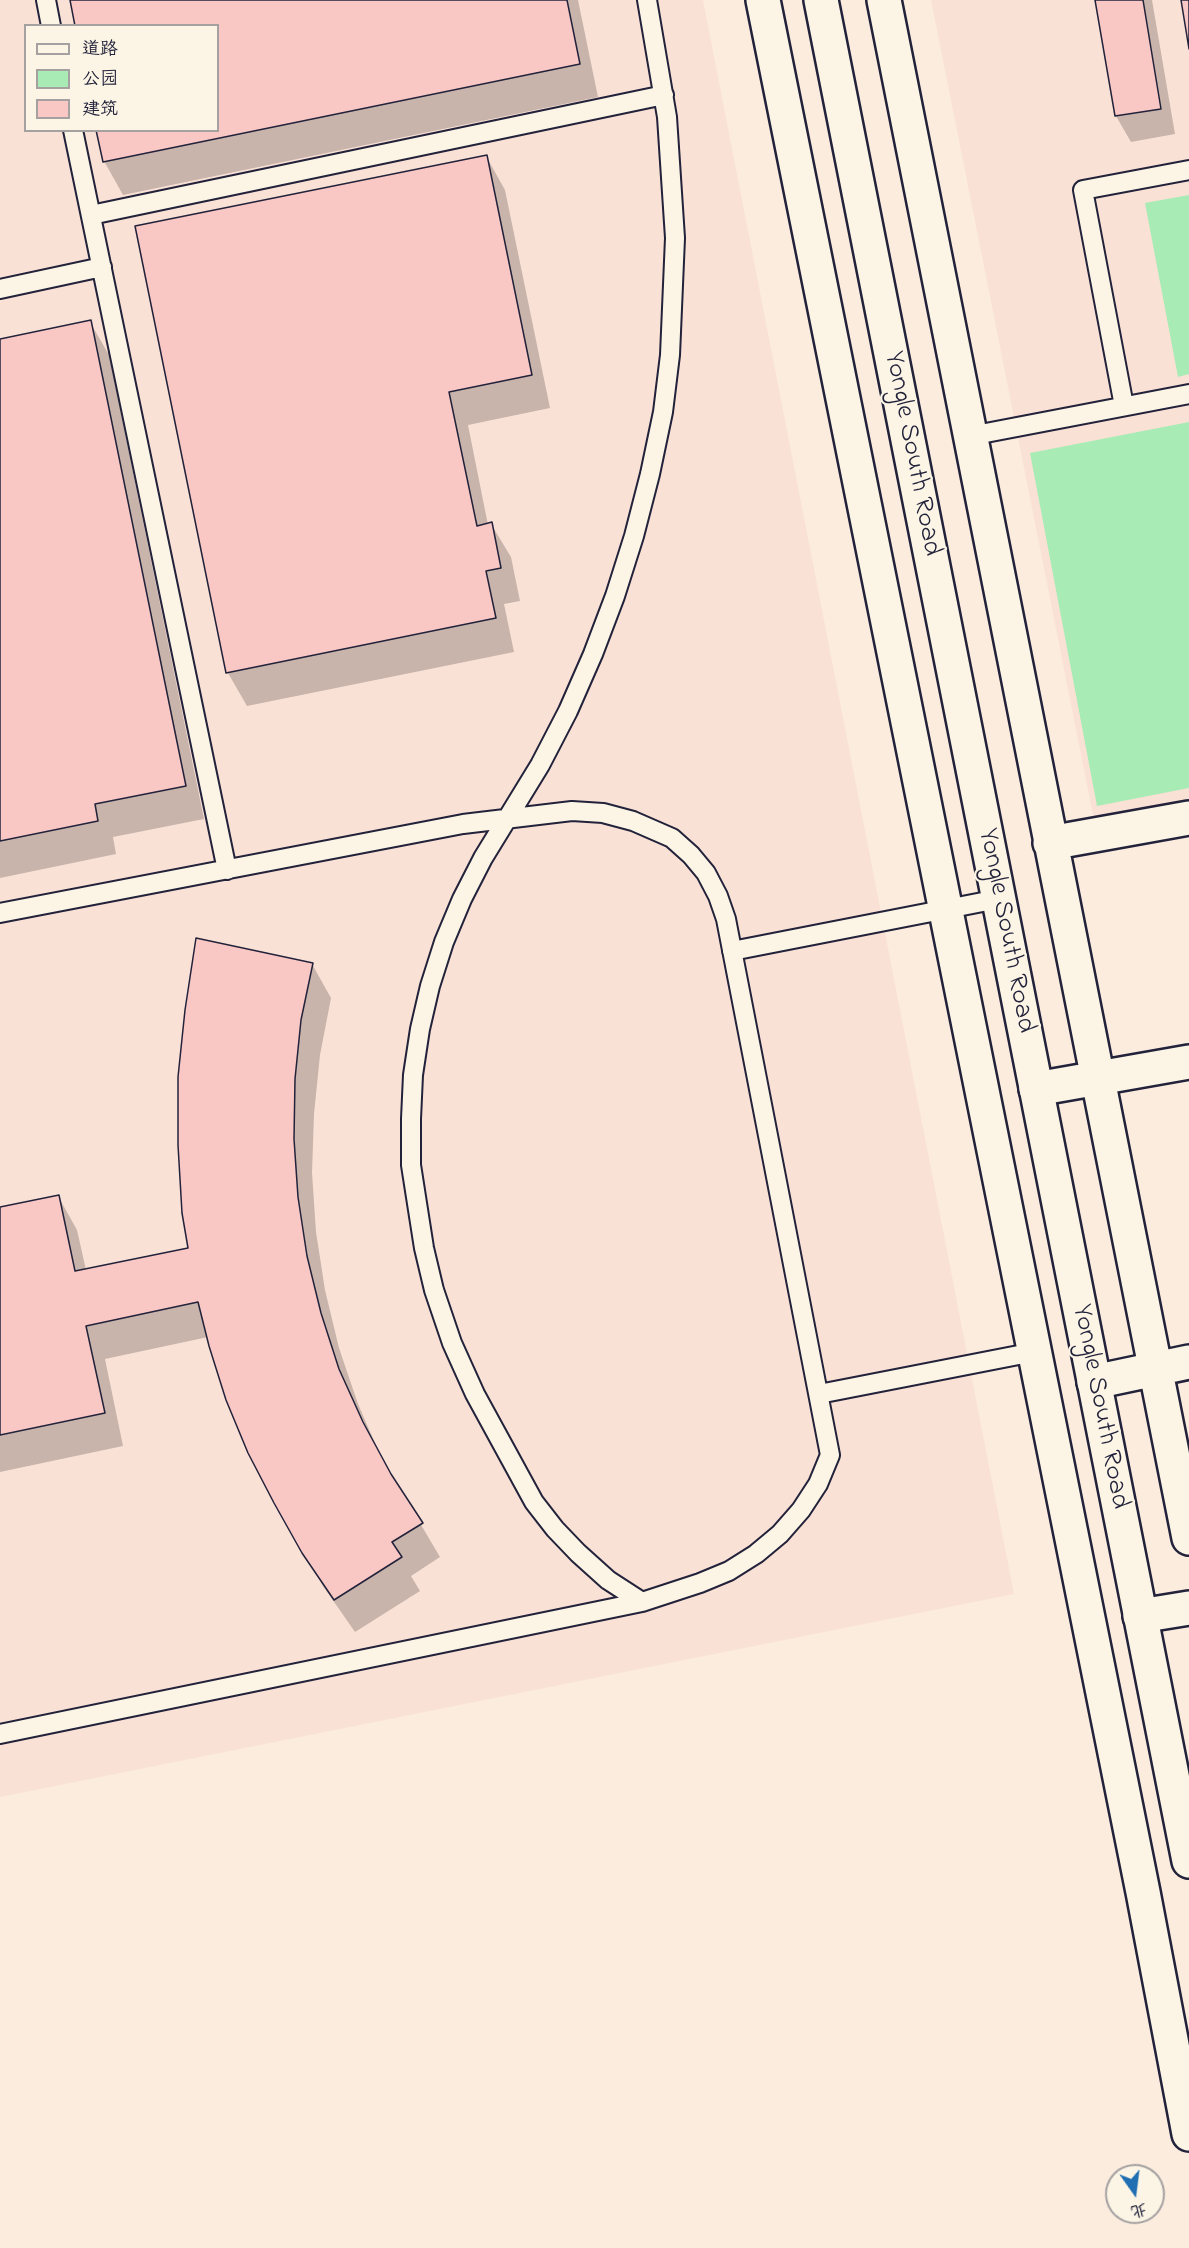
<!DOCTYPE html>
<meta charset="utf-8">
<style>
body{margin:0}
#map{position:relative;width:1189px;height:2248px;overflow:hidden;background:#fbecde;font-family:"Indie Flower","LXGW WenKai TC",sans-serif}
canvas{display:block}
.legend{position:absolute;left:24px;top:24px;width:195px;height:108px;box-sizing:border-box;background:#fcf5e5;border:2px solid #a5a1a1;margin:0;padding:8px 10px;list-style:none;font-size:18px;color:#22223b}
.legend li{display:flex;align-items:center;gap:12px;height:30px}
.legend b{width:30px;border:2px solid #a5a1a1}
.north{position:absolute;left:1105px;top:2164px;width:60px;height:60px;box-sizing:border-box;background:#fcf5e5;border:2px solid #a5a1a1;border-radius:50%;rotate:166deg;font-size:16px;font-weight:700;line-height:24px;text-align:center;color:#22223b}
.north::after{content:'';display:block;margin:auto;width:21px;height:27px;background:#1f6fb2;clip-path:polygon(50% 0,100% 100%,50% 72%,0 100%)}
</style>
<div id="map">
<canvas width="1189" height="2248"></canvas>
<ul class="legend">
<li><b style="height:8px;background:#fcf5e5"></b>道路</li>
<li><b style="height:16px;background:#a9ebb5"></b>公园</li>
<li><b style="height:16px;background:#f9c8c4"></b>建筑</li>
</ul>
<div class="north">北</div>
</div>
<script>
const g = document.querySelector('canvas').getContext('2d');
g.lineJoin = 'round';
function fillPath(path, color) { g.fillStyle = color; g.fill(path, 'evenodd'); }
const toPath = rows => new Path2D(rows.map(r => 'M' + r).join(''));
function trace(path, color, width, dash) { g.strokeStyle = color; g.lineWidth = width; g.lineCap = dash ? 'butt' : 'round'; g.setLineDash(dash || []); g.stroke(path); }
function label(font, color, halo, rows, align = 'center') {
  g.font = font + ' "Indie Flower",sans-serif'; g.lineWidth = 4.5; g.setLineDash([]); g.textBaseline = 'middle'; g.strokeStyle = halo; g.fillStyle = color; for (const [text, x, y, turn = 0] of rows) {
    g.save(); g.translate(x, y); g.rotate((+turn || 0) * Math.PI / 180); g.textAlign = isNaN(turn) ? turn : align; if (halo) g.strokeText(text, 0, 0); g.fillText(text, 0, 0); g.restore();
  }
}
const built = toPath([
 [0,0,703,0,1014,1594,0,1797],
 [26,26,218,26,218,130,26,130],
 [931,0,1189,0,1189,813,1096,830]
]);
const green = toPath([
 [1189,195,1189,374,1178,377,1145,203],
 [1189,422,1189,788,1097,806,1030,453]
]);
const shadow = toPath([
 [71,0,578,0,598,97,123,195,104,161,218,130,218,26],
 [1097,0,1152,0,1175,134,1131,142,1116,116],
 [486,156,505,190,550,408,468,425,488,525,491,524,511,557,520,601,504,604,514,652,247,706,228,673,137,228],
 [90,322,109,355,204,819,113,837,116,854,0,878,0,340],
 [312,964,331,998,320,1055,314,1114,312,1173,316,1232,325,1290,339,1348,358,1404,381,1457,440,1557,411,1576,420,1591,355,1632,323,1586,275,1503,208,1337,105,1359,123,1446,0,1472,0,1209,58,1196,77,1230,86,1270,189,1249]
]);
const building = toPath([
 [70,0,567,0,580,64,103,162,96,130,218,130,218,26,75,26,70,0],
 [1095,0,1143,0,1161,109,1115,116,1095,0],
 [1181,0,1189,0,1189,49,1181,0],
 [487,155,532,375,449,392,477,526,492,522,501,568,486,571,496,618,226,673,135,226,487,155],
 [91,320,186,786,95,804,98,821,0,841,0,339,91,320],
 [196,938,313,963,301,1020,295,1079,294,1139,298,1197,307,1256,321,1313,339,1369,363,1422,391,1474,423,1523,392,1542,402,1557,334,1600,302,1553,274,1503,248,1453,226,1400,209,1346,198,1302,86,1326,105,1413,0,1435,0,1207,59,1195,75,1271,188,1248,182,1213,178,1145,178,1077,185,1010,196,938]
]);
const service = toPath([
 [46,0,51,26],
 [73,130,227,870],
 [91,215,664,95],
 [0,289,102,267],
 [1124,406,1083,190,1189,170],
 [970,436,1189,394],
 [0,913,463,824,572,811,603,813,633,821,672,838,691,855,706,873,718,896,726,919,830,1455,818,1484,801,1510,780,1534,756,1554,729,1571,700,1583,642,1602,0,1734],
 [732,951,998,899],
 [819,1394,1034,1352],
 [642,1602,608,1580,578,1553,555,1529,534,1502,475,1394,452,1343,434,1290,424,1248,411,1165,411,1119,413,1075,420,1029,430,986,444,942,462,899,483,858,540,765,568,711,593,654,615,596,634,536,650,474,663,412,670,355,675,238,667,117,647,0]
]);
const minor = toPath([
 [763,0,1143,1892,1189,2134],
 [884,0,1189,1538],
 [1050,843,1189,818],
 [1036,1089,1189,1062],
 [1094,1382,1189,1362],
 [1140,1616,1189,1608]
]);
const secondary = toPath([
 [821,0,1189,1861]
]);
const streetNames = [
 ["Yongle South Road",911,454,79],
 ["Yongle South Road",1005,931,79],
 ["Yongle South Road",1099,1407,79]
];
fillPath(built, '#fae1d6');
fillPath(green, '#a9ebb5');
fillPath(shadow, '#0003');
fillPath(building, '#f9c8c4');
trace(building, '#22223b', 1.5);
trace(service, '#22223b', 22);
trace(minor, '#22223b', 38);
trace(secondary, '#22223b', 38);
trace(service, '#fcf5e5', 18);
trace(minor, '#fcf5e5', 33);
trace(secondary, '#fcf5e5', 33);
label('27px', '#22223b', '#fcf5e5', streetNames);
</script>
